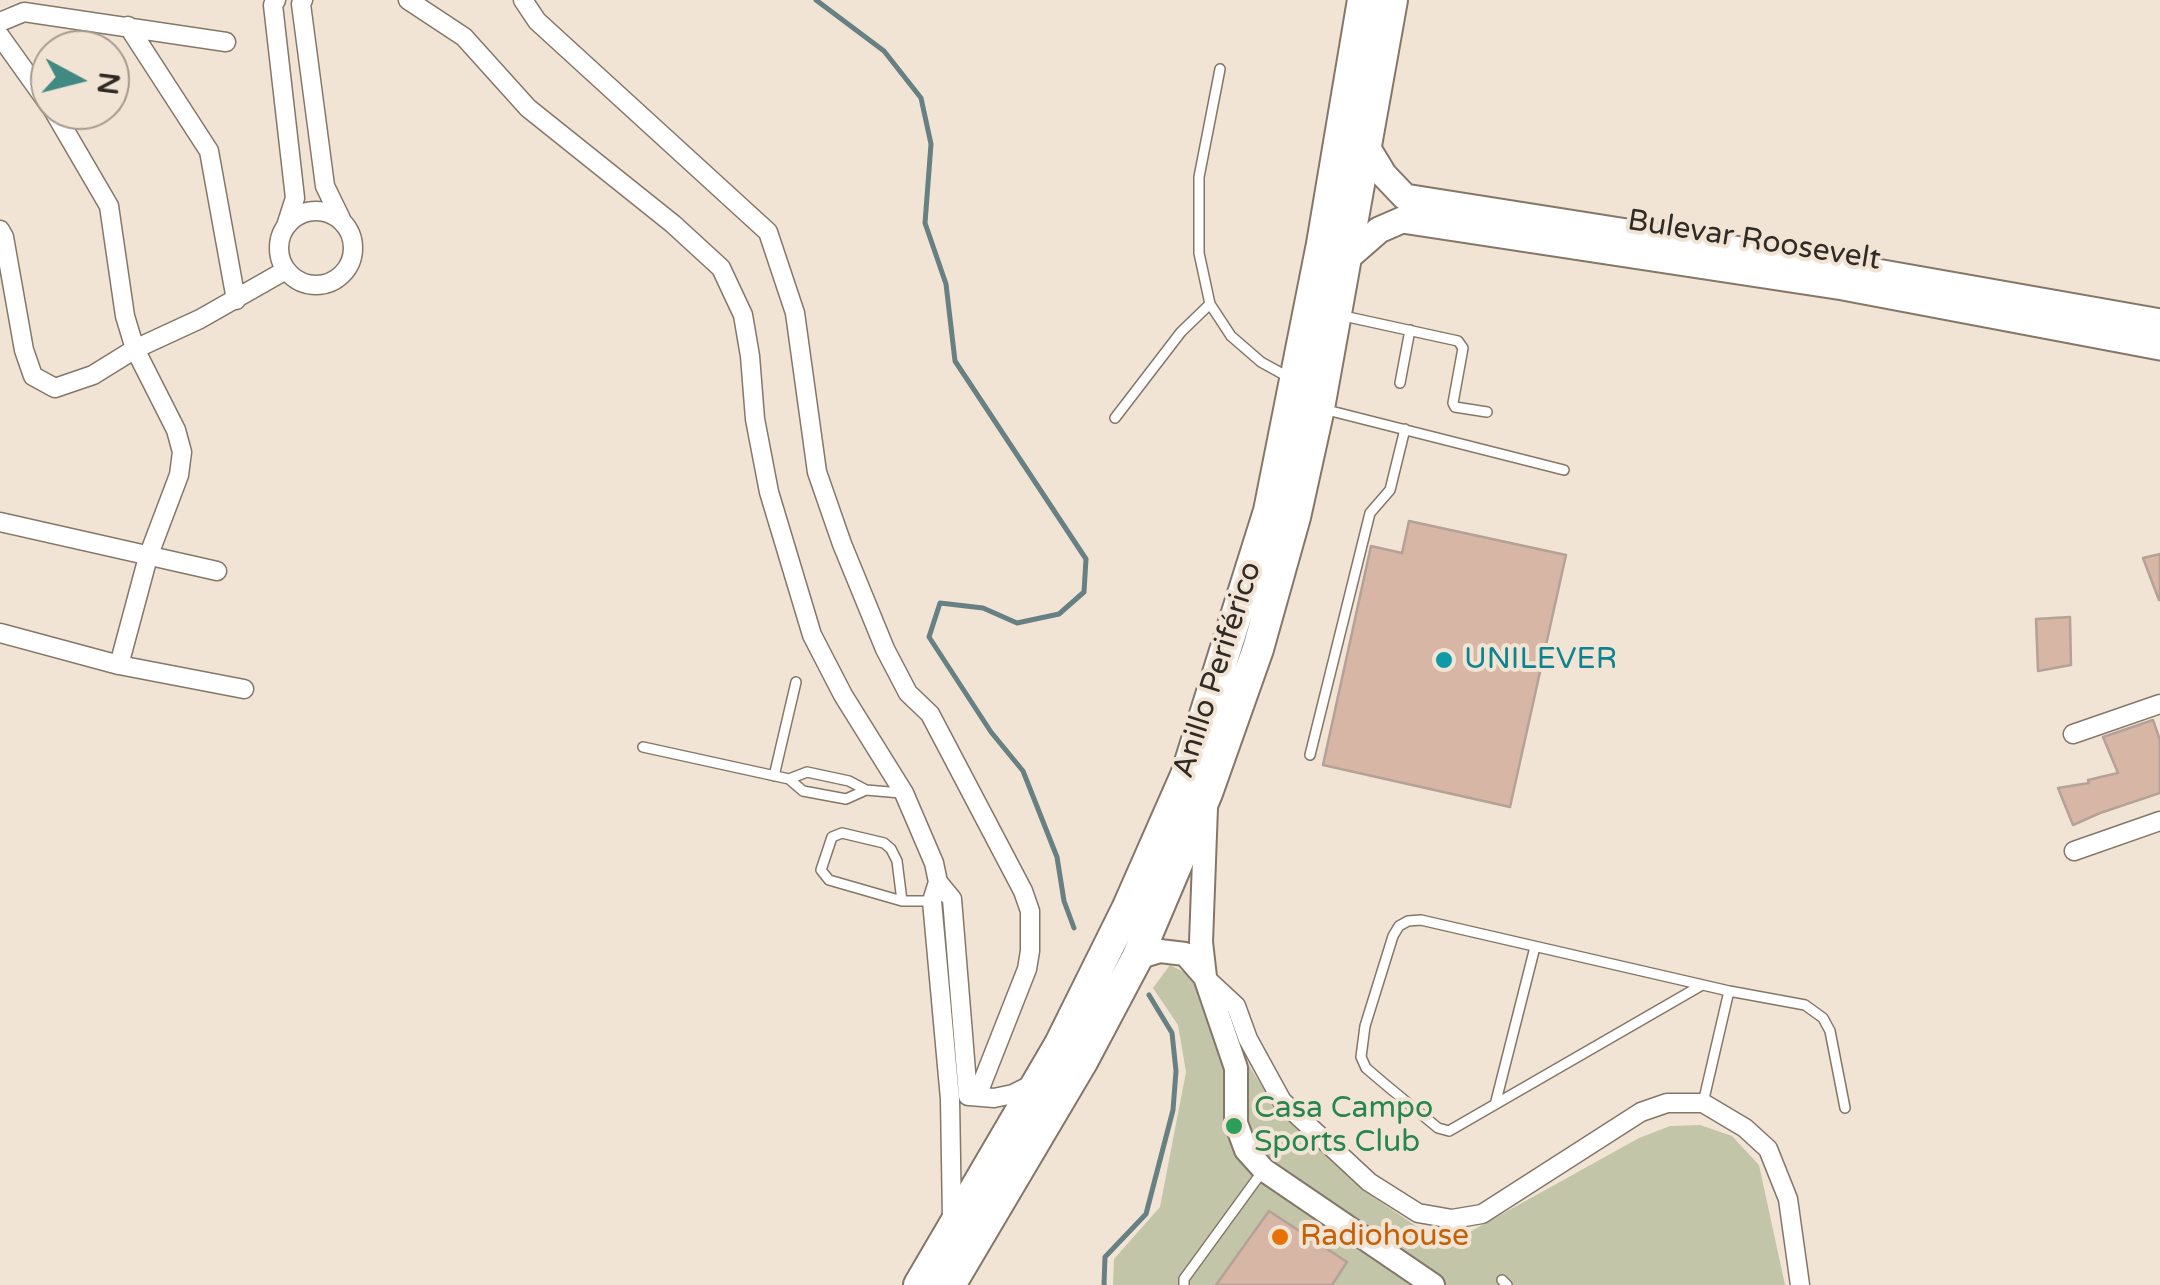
<!DOCTYPE html>
<meta charset="utf-8">
<style>
body{margin:0}
#map{position:relative;width:2160px;height:1285px;overflow:hidden;background:#f2e4d4;font-family:"Varela Round",sans-serif}
canvas{display:block}
.north{position:absolute;left:30px;top:30px;width:100px;height:100px;box-sizing:border-box;background:#f2e4d4;border:2px solid #a59a8e;border-radius:50%;rotate:97deg;font-size:28px;font-weight:700;line-height:40px;text-align:center;color:#312b25}
.north::after{content:'';display:block;margin:auto;width:35px;height:45px;background:#438983;clip-path:polygon(50% 0,100% 100%,50% 72%,0 100%)}
</style>
<div id="map">
<canvas width="2160" height="1285"></canvas>
<div class="north">N</div>
</div>
<script>
const g = document.querySelector('canvas').getContext('2d');
g.lineJoin = 'round';
function fillPath(path, color) { g.fillStyle = color; g.fill(path, 'evenodd'); }
const toPath = rows => new Path2D(rows.map(r => 'M' + r).join(''));
function trace(path, color, width, dash) { g.strokeStyle = color; g.lineWidth = width; g.lineCap = dash ? 'butt' : 'round'; g.setLineDash(dash || []); g.stroke(path); }
function label(font, color, halo, rows, align = 'center') {
  g.font = font + ' "Varela Round",sans-serif'; g.lineWidth = 8; g.setLineDash([]); g.textBaseline = 'middle'; g.strokeStyle = halo; g.fillStyle = color; for (const [text, x, y, turn = 0] of rows) {
    g.save(); g.translate(x, y); g.rotate((+turn || 0) * Math.PI / 180); g.textAlign = isNaN(turn) ? turn : align; if (halo) g.strokeText(text, 0, 0); g.fillText(text, 0, 0); g.restore();
  }
}
const green = toPath([
 [1170,965,1184,972,1225,1010,1248,1064,1276,1109,1363,1190,1425,1232,1457,1239,1639,1138,1670,1126,1700,1125,1732,1136,1759,1165,1785,1285,1113,1285,1114,1259,1160,1207,1186,1072,1178,1025,1153,988]
]);
const stream = toPath([
 [816,0,884,51,921,98,931,144,925,223,946,284,955,361,1086,559,1084,592,1059,614,1017,623,983,608,940,603,929,637,991,732,1023,771,1057,857,1064,901,1074,928],
 [1104,1285,1105,1257,1146,1214,1173,1110,1176,1071,1172,1033,1149,995]
]);
const building = toPath([
 [1409,521,1566,555,1510,807,1323,765,1371,546,1402,553,1409,521],
 [2160,554,2160,599,2159,600,2143,558,2160,554],
 [2070,617,2071,665,2038,671,2036,619,2070,617],
 [2153,720,2160,740,2160,793,2100,813,2073,825,2058,788,2089,783,2088,780,2118,773,2103,737,2153,720],
 [1269,1211,1347,1262,1332,1285,1216,1285,1269,1211]
]);
const service = toPath([
 [1220,69,1199,177,1199,253,1210,304,1231,336,1261,362,1290,378],
 [1339,315,1458,341,1463,348,1453,403,1455,407,1487,412],
 [1400,383,1410,330],
 [1327,410,1564,470],
 [1115,418,1181,332,1210,304],
 [643,747,789,779,803,791,846,799,866,790],
 [1310,755,1370,513,1390,490,1405,429],
 [774,776,796,682],
 [789,779,807,772,849,781,866,790,901,793],
 [902,901,897,861,891,849,884,843,842,833,832,837,821,870,829,880,902,901,932,901],
 [1702,985,1449,1131,1438,1128,1386,1085,1366,1068,1361,1057,1365,1026,1393,936,1399,926,1408,921,1421,920,1729,991,1805,1005,1823,1018,1830,1031,1845,1108],
 [1496,1101,1535,947],
 [1703,1103,1729,991],
 [1502,1280,1507,1285],
 [1184,1285,1184,1279,1262,1172]
]);
const minor = toPath([
 [276,0,273,5,295,198,286,226],
 [303,0,301,4,325,186,341,219],
 [408,0,464,37,528,108,673,224,721,268,743,315,750,356,755,419,769,492,812,635,843,695,904,793,934,863,938,882,952,899,968,1096],
 [523,0,537,21,768,232,795,313,817,472,842,544,885,649,908,693,930,714,1023,891,1030,911,1030,951,1027,969,977,1096],
 [0,22,24,12,226,42],
 [128,26,209,151,236,300],
 [0,36,50,106],
 [53,110,109,206,125,316,135,349,176,430,182,452,179,475,148,557,119,665],
 '279 248a37 37 0 1 1 74 0a37 37 0 1 1-74 0Z',
 [0,230,4,237,24,350,33,376,55,388,93,375,135,349,200,319,286,270],
 [0,522,217,571],
 [0,633,119,665,244,689],
 [2073,734,2160,704],
 [2074,851,2160,821],
 [938,882,932,901,950,1099,952,1220],
 [1208,980,1236,1006,1248,1039,1282,1101,1369,1182,1418,1213,1452,1219,1482,1214,1641,1112,1667,1103,1703,1103,1745,1128,1768,1149,1788,1199,1800,1285],
 [970,1096,994,1098,1013,1094,1031,1085]
]);
const tertiary = toPath([
 [1206,807,1201,942,1205,977,1236,1068,1236,1123,1246,1150,1264,1170,1433,1285],
 [1137,958,1160,951,1185,954,1205,977]
]);
const secondary = toPath([
 [1367,147,1384,175,1405,197,1849,267,2160,322],
 [1347,258,1379,230,1402,220,1843,287,2160,347]
]);
const trunk = toPath([
 [919,1285,1060,1044,1127,909,1186,775,1269,511,1322,244,1363,0],
 [950,1285,1083,1060,1137,958,1207,793,1258,649,1295,517,1319,408,1392,0]
]);
const markers = [
 [1444,660,10,"#0f9aa8"],
 [1234,1126,10,"#2e9e5b"],
 [1280,1237,10,"#e8710a"]
];
const streetNames = [
 ["Bulevar Roosevelt",1754,241,9],
 ["Anillo Periférico",1218,670,-72]
];
const cultureNames = [
 ["UNILEVER",1464,660]
];
const leisureNames = [
 ["Casa Campo",1254,1109],
 ["Sports Club",1254,1143]
];
const foodNames = [
 ["Radiohouse",1300,1237]
];
fillPath(green, '#c2c5a7');
trace(stream, '#668083', 5);
fillPath(building, '#d7b6a5');
trace(building, '#b4a197', 2.5);
trace(service, '#847769', 12);
trace(minor, '#847769', 21);
trace(tertiary, '#847769', 26);
trace(secondary, '#847769', 29);
trace(trunk, '#847769', 34);
trace(service, '#fff', 9);
trace(minor, '#fff', 18);
trace(tertiary, '#fff', 22);
trace(secondary, '#fff', 25);
trace(trunk, '#fff', 30);
for (const [x, y, r, color] of markers) { const dot = new Path2D(); dot.arc(x, y, r, 0, 2 * Math.PI); g.fillStyle = color; g.fill(dot); trace(dot, '#f2e4d4', 4); }
label('30px', '#312b25', '#f2e4d4', streetNames);
label('30px', '#0d838f', '#f2e4d4', cultureNames, 'left');
label('30px', '#27864d', '#f2e4d4', leisureNames, 'left');
label('30px', '#c56008', '#f2e4d4', foodNames, 'left');
</script>
